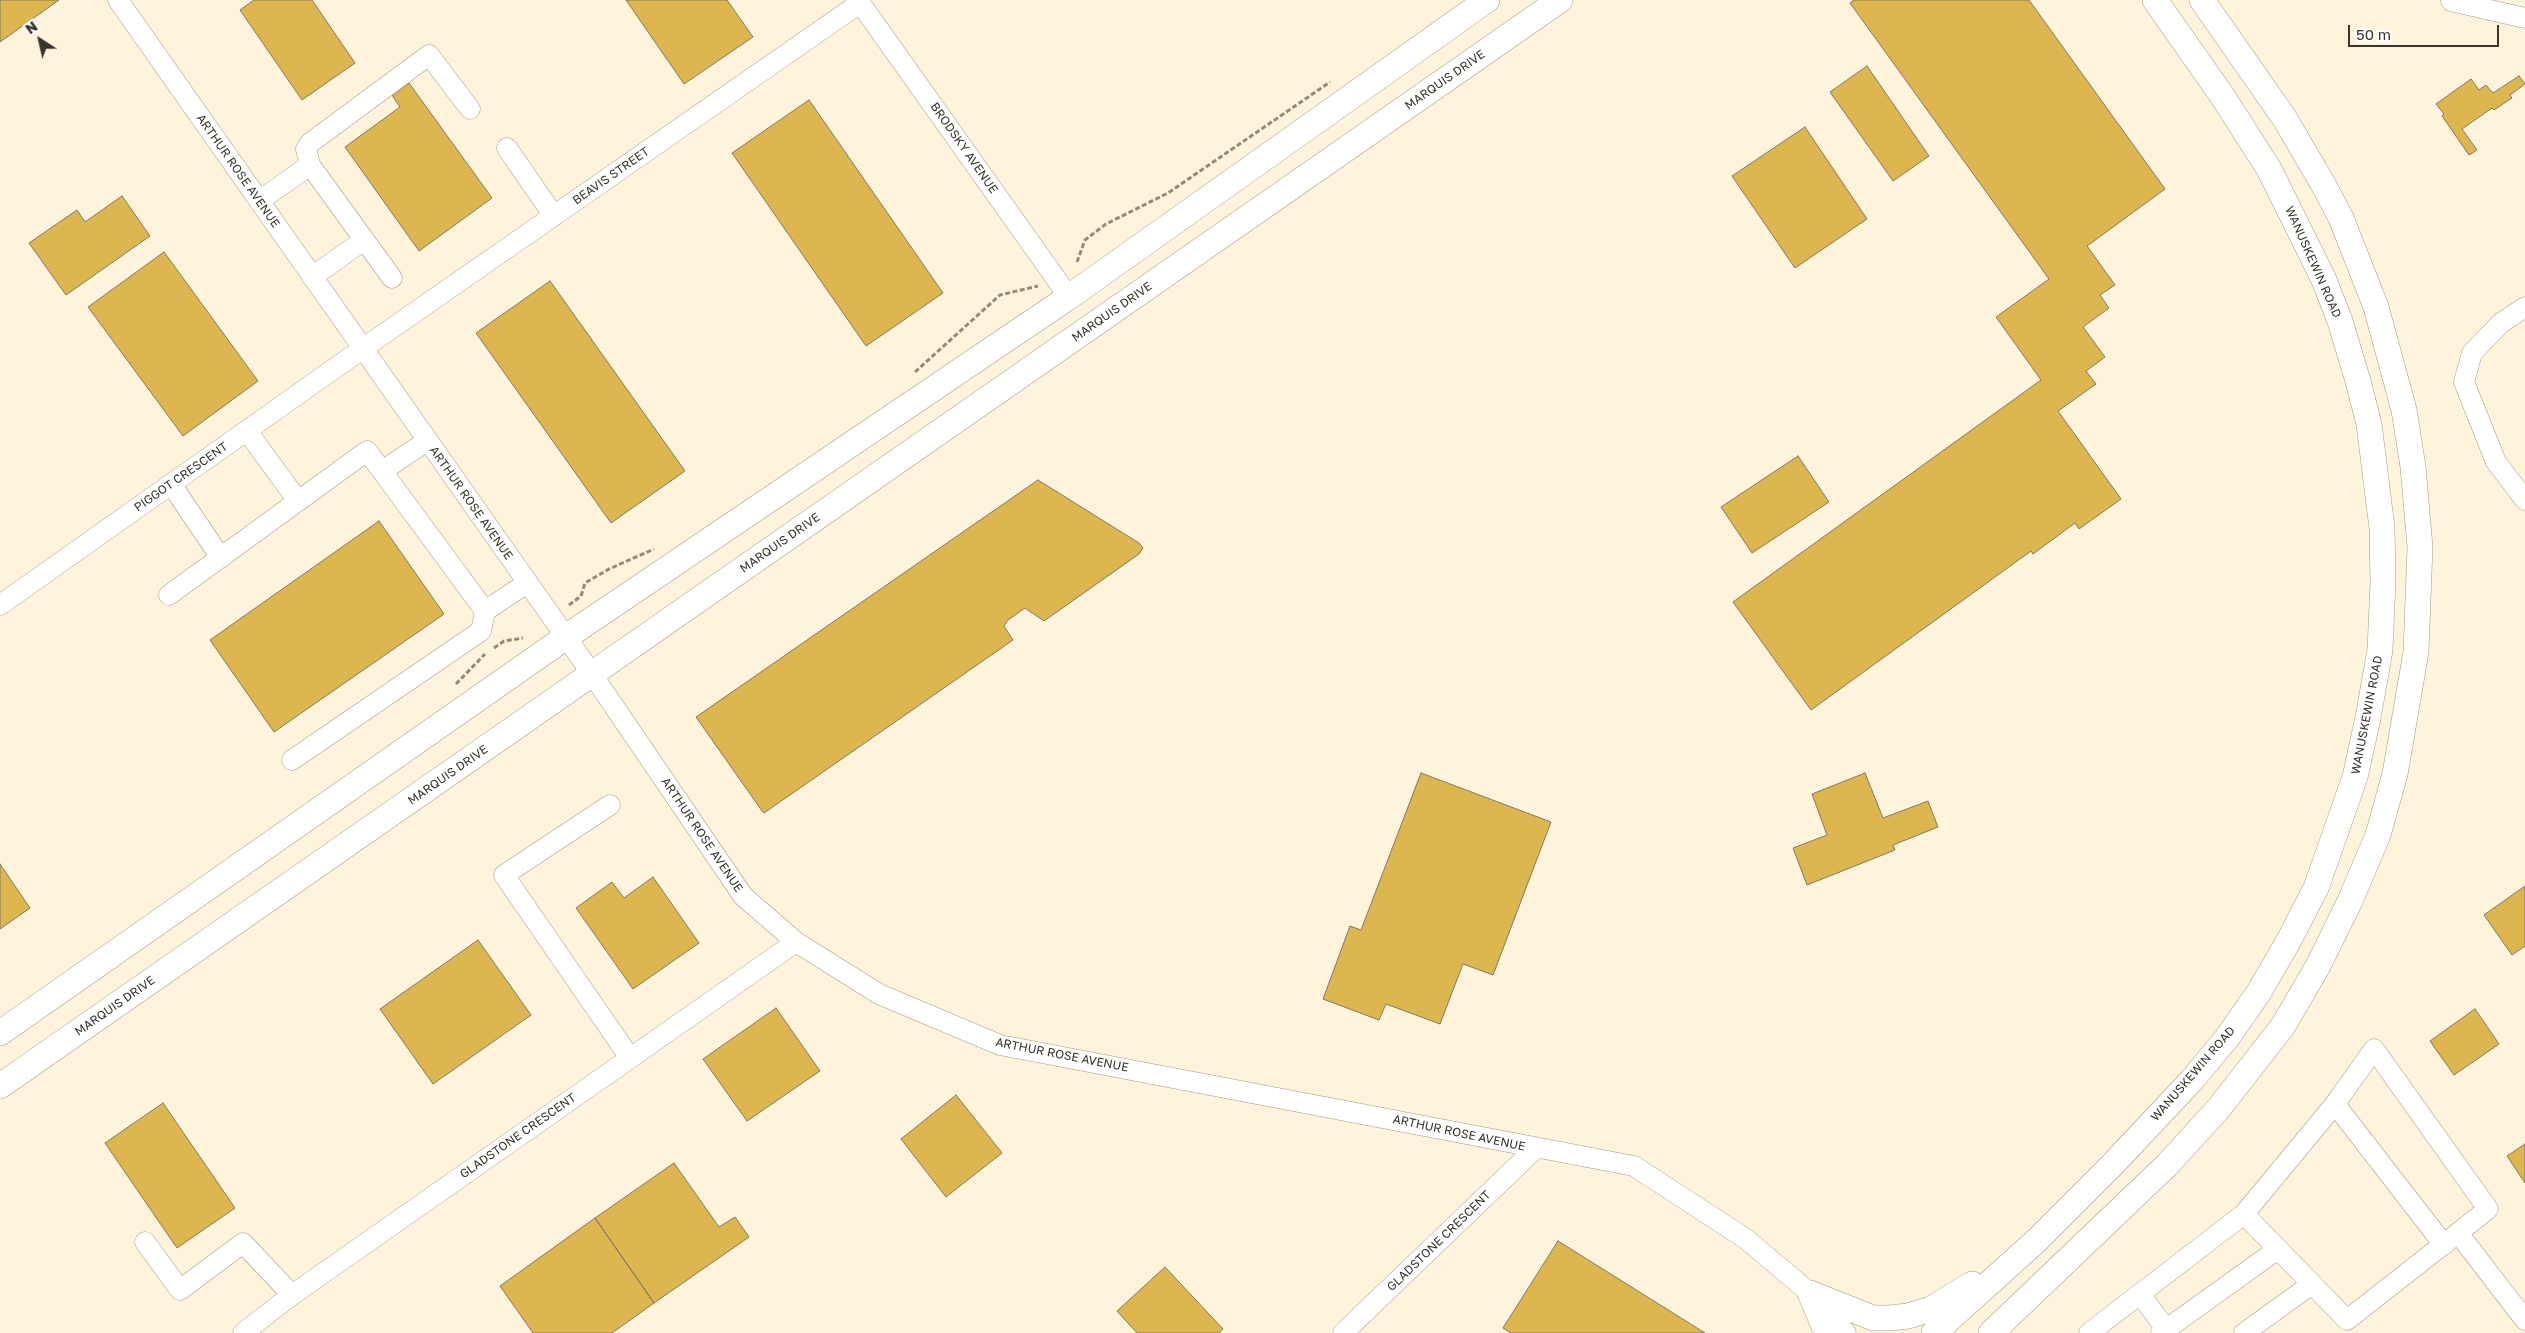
<!DOCTYPE html>
<style>
body{margin:0}
#map{position:relative;width:2525px;height:1333px;overflow:hidden;background:#fef4dc;font-family:"Golos Text",sans-serif}
canvas{display:block}
.north{position:absolute;left:15px;top:15px;width:50px;height:50px;-webkit-text-stroke:4px #fff;paint-order:stroke;rotate:325deg;font-size:14px;font-weight:700;line-height:20px;text-align:center;color:#38342b}
.north::after{content:'';display:block;margin:auto;width:18px;height:22px;background:#38342b;clip-path:polygon(50% 0,100% 100%,50% 72%,0 100%)}
.scale{position:absolute;left:2348px;top:25px;width:151px;height:22px;box-sizing:border-box;border:2px solid #38342b;border-top:0;padding-left:6px;font-size:15px;line-height:18px;white-space:nowrap;color:#38342b;-webkit-text-stroke:4px #fff;paint-order:stroke}
</style>
<div id="map">
<canvas width="2525" height="1333"></canvas>
<div class="north">N</div>
<div class="scale">50 m</div>
</div>
<script>
const g = document.querySelector('canvas').getContext('2d');
g.lineJoin = 'round';
function fillPath(path, color) { g.fillStyle = color; g.fill(path, 'evenodd'); }
const toPath = rows => new Path2D(rows.map(r => 'M' + r).join(''));
function trace(path, color, width, dash) { g.strokeStyle = color; g.lineWidth = width; g.lineCap = dash ? 'butt' : 'round'; g.setLineDash(dash || []); g.stroke(path); }
function label(font, color, halo, rows, align = 'center') {
  g.font = font + ' "Golos Text",sans-serif'; g.lineWidth = 4; g.setLineDash([]); g.textBaseline = 'middle'; g.strokeStyle = halo; g.fillStyle = color; for (const [text, x, y, turn = 0] of rows) {
    g.save(); g.translate(x, y); g.rotate((+turn || 0) * Math.PI / 180); g.textAlign = isNaN(turn) ? turn : align; if (halo) g.strokeText(text, 0, 0); g.fillText(text, 0, 0); g.restore();
  }
}
const building = toPath([
 [0,0,59,0,0,42,0,0],
 [254,0,312,0,355,63,302,100,240,10,254,0],
 [626,0,727,0,753,37,684,84,626,0],
 [1854,0,2029,0,2165,189,2087,246,2115,285,2100,295,2109,308,2083,327,2105,357,2086,371,2096,384,2058,411,2121,499,2079,529,2075,523,2033,554,2031,551,1811,710,1733,602,2041,380,1996,317,2049,279,1850,3,1854,0],
 [1867,66,1929,156,1893,181,1830,92,1867,66],
 [2519,76,2525,84,2510,95,2512,98,2494,110,2492,108,2462,129,2477,150,2469,155,2442,116,2444,114,2436,104,2471,79,2479,90,2486,85,2493,93,2519,76],
 [409,83,492,198,419,251,345,147,400,107,392,95,409,83],
 [809,100,943,293,866,346,732,153,809,100],
 [1805,127,1867,219,1795,268,1732,176,1805,127],
 [122,196,150,236,66,295,29,243,77,210,85,222,122,196],
 [164,252,258,381,183,436,88,307,164,252],
 [550,281,685,471,611,523,476,333,550,281],
 [1798,456,1829,502,1752,553,1721,507,1798,456],
 [1038,480,1139,543,1143,548,1139,554,1044,621,1025,608,1008,620,1004,626,1013,640,764,813,762,811,696,717,1038,480],
 [379,521,444,614,274,732,210,640,379,521],
 [1421,773,1551,822,1493,975,1463,964,1440,1024,1386,1004,1379,1020,1323,999,1350,926,1361,930,1421,773],
 [1865,773,1883,818,1928,801,1938,827,1893,845,1895,850,1807,885,1793,848,1827,835,1812,794,1865,773],
 [0,864,30,908,0,929,0,864],
 [653,877,699,943,633,989,576,908,612,882,624,898,653,877],
 [2525,886,2525,946,2512,955,2484,915,2525,886],
 [478,940,531,1015,433,1084,380,1009,478,940],
 [776,1008,820,1071,747,1121,703,1059,776,1008],
 [2475,1009,2499,1044,2454,1075,2430,1041,2475,1009],
 [956,1095,1002,1153,946,1197,901,1139,956,1095],
 [163,1103,235,1208,177,1248,105,1143,163,1103],
 [2525,1144,2525,1183,2507,1156,2525,1144],
 [674,1163,719,1227,735,1217,749,1237,654,1303,595,1218,674,1163],
 [595,1218,654,1303,612,1333,533,1333,500,1286,595,1218],
 [1558,1241,1705,1333,1511,1333,1503,1328,1558,1241],
 [1165,1267,1223,1329,1219,1333,1137,1333,1117,1311,1165,1267]
]);
const path = toPath([
 [1077,262,1085,240,1106,224,1168,193,1330,82],
 [915,372,1000,295,1038,286],
 [569,605,581,596,585,583,609,569,654,549],
 [494,648,504,641,523,638],
 [456,684,485,654]
]);
const minor = toPath([
 [118,0,592,674,743,896,796,942,879,994,1000,1045,1634,1166,1746,1239,1810,1293,1846,1333],
 [858,0,1069,297],
 [2451,1,2525,18],
 [507,148,554,216],
 [310,165,306,149,310,143,429,55,470,109],
 [259,201,310,165,392,278],
 [312,277,364,240],
 [2525,307,2501,323,2472,353,2464,382,2496,462,2525,500],
 [247,431,298,501],
 [382,471,485,611],
 [171,484,221,558],
 [169,595,367,451,382,471,427,441],
 [0,605,362,349,860,3],
 [292,760,481,631,485,611,527,583],
 [610,805,504,875,630,1058],
 [2335,1104,2444,1245],
 [2244,1214,2335,1104,2374,1049,2488,1209,2458,1233],
 [145,1242,180,1290,243,1243,292,1295],
 [2140,1294,2169,1333],
 [243,1333,292,1295,796,942],
 [1343,1333,1535,1149],
 [2089,1333,2244,1214,2278,1249],
 [2161,1333,2278,1249,2347,1320,2458,1233,2525,1320],
 [2244,1333,2312,1284]
]);
const major = toPath([
 [0,1033,566,637,1069,297,1487,0],
 [0,1086,1560,0],
 [1810,1293,1873,1318,1890,1318,1908,1316,1931,1309,1972,1284],
 [1810,1293,1827,1333],
 [1934,1333,2036,1241,2113,1164,2191,1081,2227,1038,2259,992,2288,942,2316,888,2355,777,2368,718,2380,650,2383,582,2382,528,2369,424,2358,381,2340,321,2324,280,2269,169,2223,97,2155,0],
 [1991,1333,2167,1165,2219,1108,2283,1026,2318,966,2350,901,2378,835,2395,774,2416,652,2420,547,2413,467,2404,410,2376,307,2341,218,2323,184,2285,119,2202,0]
]);
const streetNames = [
 ["MARQUIS DRIVE",1445,80,-35],
 ["BRODSKY AVENUE",964,148,55],
 ["ARTHUR ROSE AVENUE",238,171,55],
 ["BEAVIS STREET",611,176,-35],
 ["WANUSKEWIN ROAD",2313,262,66],
 ["MARQUIS DRIVE",1112,312,-35],
 ["PIGGOT CRESCENT",181,477,-35],
 ["ARTHUR ROSE AVENUE",471,503,55],
 ["MARQUIS DRIVE",780,543,-35],
 ["WANUSKEWIN ROAD",2367,715,-79],
 ["MARQUIS DRIVE",448,775,-35],
 ["ARTHUR ROSE AVENUE",702,835,56],
 ["MARQUIS DRIVE",115,1006,-35],
 ["ARTHUR ROSE AVENUE",1062,1055,11],
 ["WANUSKEWIN ROAD",2193,1074,-49],
 ["ARTHUR ROSE AVENUE",1459,1133,12],
 ["GLADSTONE CRESCENT",518,1136,-35],
 ["GLADSTONE CRESCENT",1439,1241,-44]
];
fillPath(building, '#ddb64f');
trace(building, '#817863', 1);
trace(minor, '#a49b84', 21);
trace(major, '#a49b84', 26);
trace(path, '#928b7b', 3, [5, 2.5]);
trace(minor, '#fff', 20);
trace(major, '#fff', 25);
label('12px', '#38342b', '#fff', streetNames);
</script>
